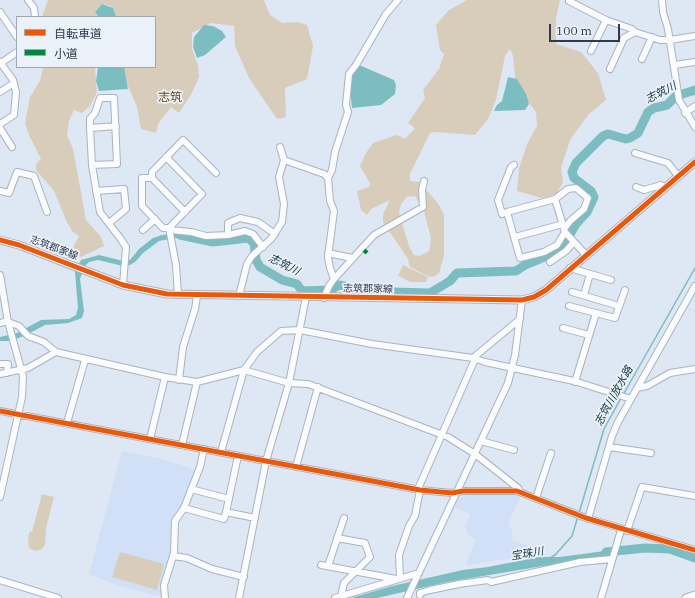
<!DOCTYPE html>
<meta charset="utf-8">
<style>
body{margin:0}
#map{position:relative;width:695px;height:598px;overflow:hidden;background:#dee7f4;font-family:"IBM Plex Serif","Noto Sans JP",serif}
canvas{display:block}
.legend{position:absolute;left:16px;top:16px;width:140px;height:52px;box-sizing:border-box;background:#ebf1f9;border:1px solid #a0a8b3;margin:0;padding:5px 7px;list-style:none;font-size:12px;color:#2f3a4a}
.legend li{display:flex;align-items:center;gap:8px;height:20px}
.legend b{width:20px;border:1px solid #a0a8b3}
.scale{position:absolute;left:549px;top:24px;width:71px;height:18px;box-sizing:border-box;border:2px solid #2f3a4a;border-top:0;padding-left:5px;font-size:12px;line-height:14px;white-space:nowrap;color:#2f3a4a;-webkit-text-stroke:3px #ebf1f9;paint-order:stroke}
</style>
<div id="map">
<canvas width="695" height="598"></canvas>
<ul class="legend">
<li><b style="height:5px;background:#e8590c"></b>自転車道</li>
<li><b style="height:5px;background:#00873e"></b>小道</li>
</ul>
<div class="scale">100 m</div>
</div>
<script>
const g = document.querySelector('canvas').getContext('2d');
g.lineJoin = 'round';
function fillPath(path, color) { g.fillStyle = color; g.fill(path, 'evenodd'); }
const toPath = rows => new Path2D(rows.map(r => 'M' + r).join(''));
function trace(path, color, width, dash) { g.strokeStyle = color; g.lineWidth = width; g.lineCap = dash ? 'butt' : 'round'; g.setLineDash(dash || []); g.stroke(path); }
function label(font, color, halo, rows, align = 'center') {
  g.font = font + ' "IBM Plex Serif","Noto Sans JP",serif'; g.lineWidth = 3.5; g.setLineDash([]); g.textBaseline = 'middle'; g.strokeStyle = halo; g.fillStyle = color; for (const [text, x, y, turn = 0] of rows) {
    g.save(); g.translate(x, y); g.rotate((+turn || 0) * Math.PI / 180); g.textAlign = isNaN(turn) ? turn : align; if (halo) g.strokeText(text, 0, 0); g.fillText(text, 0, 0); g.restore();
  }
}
const built = toPath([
 [122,451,161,459,197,470,181,511,174,520,172,553,163,584,161,595,157,596,117,585,89,574],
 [469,494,521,495,508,524,511,528,513,541,530,546,526,556,466,565,476,539,467,534,468,532,465,526,470,514,455,507,459,499]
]);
const green = toPath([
 [48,0,264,0,270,15,282,23,297,22,307,25,313,46,307,79,285,88,286,117,277,119,249,78,235,46,234,26,211,23,192,33,192,49,198,65,199,77,192,93,179,113,171,107,158,124,156,133,141,129,137,107,120,67,155,67,155,17,116,17,111,6,104,4,97,9,95,13,99,17,42,17],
 [467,0,560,0,556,19,556,44,581,52,598,73,606,100,588,115,570,140,561,168,563,182,557,193,545,199,517,191,519,169,527,144,537,126,536,112,523,95,515,77,513,56,510,49,505,56,496,100,488,119,475,135,436,132,430,133,410,174,410,181,420,182,439,205,444,215,444,256,439,273,435,276,430,277,410,267,408,259,383,222,383,214,390,200,371,209,367,215,361,210,357,191,369,187,370,183,360,166,366,153,373,143,397,135,405,139,415,128,408,123,425,98,423,90,439,69,444,54,440,50,436,25,449,10],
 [415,196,424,211,431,238,429,251,420,256,414,255,409,246,399,213,401,204,407,197],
 [43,67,97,67,95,69,97,92,90,106,82,113,74,110,69,121,67,135,73,149,86,220,101,237,104,246,81,257,72,250,79,236,72,231,66,220,54,191,36,170,36,164,41,159,29,135,25,123,30,97,40,81],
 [403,265,428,277,426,282,411,282,398,276],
 [42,494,54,497,46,528,45,545,42,549,35,551,29,548,28,537,30,531,32,532],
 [120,552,164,564,157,590,112,577]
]);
const water = toPath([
 [102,4,113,8,116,17,98,16,95,12],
 [204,25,213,26,222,31,226,37,205,55,197,58,193,47,194,37],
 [359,65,394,80,396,85,395,94,381,105,352,108,350,89,351,75],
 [98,67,124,67,128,89,99,91,96,81],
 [508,77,517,79,526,94,529,104,525,110,494,111,497,105,502,101],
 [179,233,194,236,190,240,179,237,159,241,143,253,135,262,130,265,123,266,98,260,89,262,85,266,80,279,84,311,82,318,68,323,45,325,24,336,10,341,0,341,0,337,17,333,41,320,69,319,76,315,78,308,75,272,81,260,99,255,123,261,130,260,139,249,153,238,162,235],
 [612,550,609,555,447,582,377,598,351,598,392,586,463,570,488,567,539,557,560,557]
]);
const stream = toPath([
 [623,395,695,268],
 [579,513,604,429,621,398],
 [550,558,555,555,572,536,578,516]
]);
const river = toPath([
 [180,235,213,242,248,238,254,243,256,260,260,267,282,280,297,284,302,291,331,290,339,285,349,287,355,291,430,293,450,281,457,273,516,271,525,265,561,250,576,224,587,212,594,197,591,191,574,178,572,172,576,163,603,136,608,134,626,139,630,138,638,133,648,112,654,108,667,105,676,96,695,90],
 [606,552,645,548,670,549,695,558]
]);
const minor = toPath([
 [28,0,34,8,35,17],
 [398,0,386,14,356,65,349,74,346,105,348,112,335,152,332,170,328,178,330,201,334,211,328,257,330,268,334,279,374,235,423,207,422,190,424,181],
 [662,0,663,12,668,29,679,100,695,127],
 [569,1,606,20],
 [0,12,17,37],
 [591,51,606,20,632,29,635,32],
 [642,59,652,37],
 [0,62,13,80,16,92,14,115,0,124],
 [1,63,17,52],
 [674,65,695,62],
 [610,69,624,38,635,32,660,40,670,40,695,36],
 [0,92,14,83],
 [685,113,695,106],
 [0,128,12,147],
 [90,128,116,126],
 [635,153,668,163,678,176],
 [284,160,324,174,328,178],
 [92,165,117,164,114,98,100,98,95,113,90,119,90,128,92,165,93,171,100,212,120,238,126,247,123,285],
 [152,178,142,178,142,206,163,228,169,228,202,194,166,157],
 [636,187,644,190,661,185,665,188],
 [0,191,9,193,17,172,34,176,47,212],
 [96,191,124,189,126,209,109,223],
 [555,199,565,232,586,255],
 [185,212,152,178,152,172,183,140,216,173],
 [507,212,502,214,498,200,511,167,514,165],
 [169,228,176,265,178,295],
 [564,229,570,221,584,209,588,198,576,188,568,189,555,199,507,212,520,258,544,252,557,245,565,232],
 [143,230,155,219],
 [170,230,191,232,206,236,228,235,245,231,253,234,263,247],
 [228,235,228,223,240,218,258,222,275,234],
 [515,237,563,224],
 [328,253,352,258],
 [550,262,566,251,574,242],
 [570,268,611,280],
 [0,275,8,322,23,376,22,397,0,497],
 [572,292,619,306],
 [584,295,590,274],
 [239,296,247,264,252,256,271,239,282,222,284,204,279,177,284,160,280,147],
 [324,298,329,286,334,279],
 [569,306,596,313,575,382],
 [596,313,615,318,625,290],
 [8,322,19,326,28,336,44,342,56,352,165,377,197,382,244,370,289,383,308,384,448,437,475,454,518,488,520,492],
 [0,323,8,321],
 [563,328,589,335],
 [473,358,520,319],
 [0,364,8,364,7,373],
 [0,374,28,368,56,352],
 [179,380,183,347,195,309,197,296],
 [637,388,647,386,670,373,695,369],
 [0,411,420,490,452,493,463,491,517,491,586,518,695,550],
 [67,423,85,360],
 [150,439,165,377],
 [481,441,514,450],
 [182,445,197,382],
 [609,447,651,453],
 [221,452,244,370,257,352,281,331,300,330,372,344,473,358,485,362,574,381,631,399],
 [238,456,226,512,255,518],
 [296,467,318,387],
 [191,489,229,499],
 [418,489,475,359],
 [536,498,551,453],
 [184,508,224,519,226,512],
 [588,519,612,436,618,422,695,286],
 [627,531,642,487,695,496],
 [337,538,365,543,370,557,344,583,341,596],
 [173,556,187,558,212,569,244,577],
 [321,565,396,579],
 [328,566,344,518],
 [400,578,399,555,409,526,415,516,420,490],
 [0,580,58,598],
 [420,595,420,593,430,590,459,584,488,580,491,582,580,562,612,559],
 [165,598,164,585,174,553,175,521,184,508,200,467,204,449],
 [239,598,266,461,289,383,306,297],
 [335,598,419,573],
 [407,598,508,383,515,355,522,300],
 [601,598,621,530]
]);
const major = toPath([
 [0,240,19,245,123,285,167,294,522,300,534,297,546,290,695,162],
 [686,598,695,595]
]);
const quiet = toPath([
 [364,253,367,250]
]);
const cycleway = toPath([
 [0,240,19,245,123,285,167,294,522,300,534,297,546,290,695,162],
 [0,411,420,490,452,493,463,491,517,491,586,518,695,550]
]);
const streetNames = [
 ["志筑郡家線",54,248,21],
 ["志筑郡家線",368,289,1]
];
const waterNames = [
 ["志筑川",661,93,-27],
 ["志筑川",284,265,27],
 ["志筑川放水路",614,396,-61],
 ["宝珠川",527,554,-9]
];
const quarterNames = [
 ["志筑",170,98]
];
fillPath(built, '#d1e0f6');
fillPath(green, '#d8cdbb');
fillPath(water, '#7cbdc2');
trace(stream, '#7cbdc2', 1.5);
trace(river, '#7cbdc2', 9);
trace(minor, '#aab3c0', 8);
trace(major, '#aab3c0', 9);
trace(minor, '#fafbfd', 6);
trace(major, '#fafbfd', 7);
trace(quiet, '#00873e', 4, [8, 4]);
trace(cycleway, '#e8590c', 5);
label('10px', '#2f3a4a', '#ebf1f9', streetNames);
label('italic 11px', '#0f3a3b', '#ebf1f9', waterNames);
label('12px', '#664810', '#ebf1f9', quarterNames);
</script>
